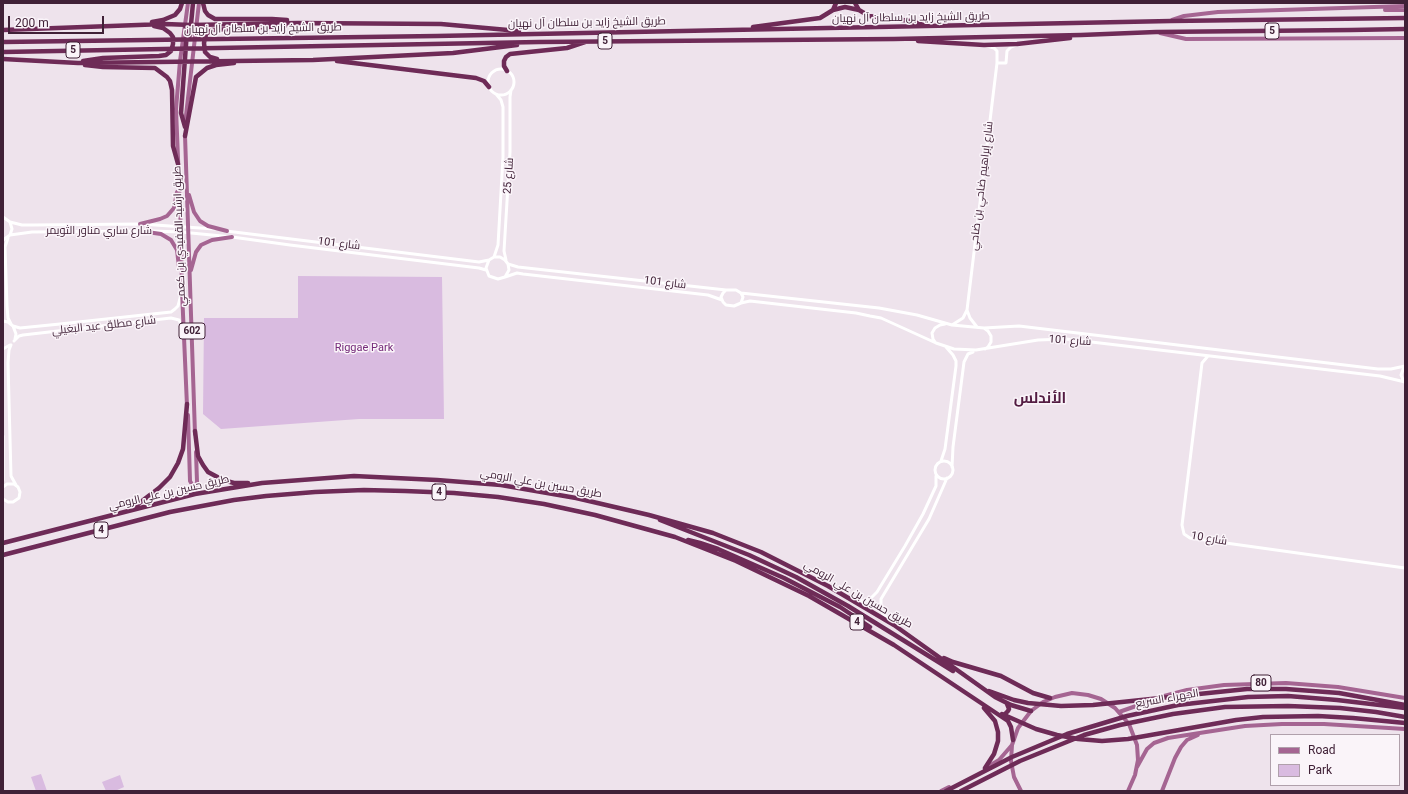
<!DOCTYPE html>
<meta charset="utf-8">
<style>
body{margin:0}
#map{position:relative;width:1408px;height:794px;overflow:hidden;background:#eee3ec;font-family:Roboto,sans-serif}
canvas{display:block}
.frame{position:absolute;inset:0;border:4px solid #402137;pointer-events:none}
.legend{position:absolute;left:1270px;top:734px;width:130px;height:52px;box-sizing:border-box;background:#faf4f9;border:1px solid #b0a0ab;margin:0;padding:5px 7px;list-style:none;font-size:12px;color:#402137}
.legend li{display:flex;align-items:center;gap:8px;height:20px}
.legend b{width:20px;border:1px solid #b0a0ab}
.scale{position:absolute;left:8px;top:16px;width:96px;height:18px;box-sizing:border-box;border:2px solid #402137;border-top:0;padding-left:5px;font-size:12px;line-height:14px;white-space:nowrap;color:#402137;-webkit-text-stroke:3px #faf4f9;paint-order:stroke}
</style>
<div id="map">
<canvas width="1408" height="794"></canvas>
<div class="frame"></div>
<ul class="legend">
<li><b style="height:5px;background:#a56592"></b>Road</li>
<li><b style="height:11px;background:#d9bbe0"></b>Park</li>
</ul>
<div class="scale">200 m</div>
</div>
<script>
const g = document.querySelector('canvas').getContext('2d');
g.lineJoin = 'round';
function fillPath(path, color) { g.fillStyle = color; g.fill(path, 'evenodd'); }
const toPath = rows => new Path2D(rows.map(r => 'M' + r).join(''));
function trace(path, color, width, dash) { g.strokeStyle = color; g.lineWidth = width; g.lineCap = dash ? 'butt' : 'round'; g.setLineDash(dash || []); g.stroke(path); }
function label(font, color, halo, rows, align = 'center') {
  g.font = font + ' Roboto,Cairo,sans-serif'; g.lineWidth = 3; g.setLineDash([]); g.textBaseline = 'middle'; g.strokeStyle = halo; g.fillStyle = color; for (const [text, x, y, turn = 0] of rows) {
    g.save(); g.translate(x, y); g.rotate((+turn || 0) * Math.PI / 180); g.textAlign = isNaN(turn) ? turn : align; if (halo) g.strokeText(text, 0, 0); g.fillText(text, 0, 0); g.restore();
  }
}
const green = toPath([
 [298,276,442,277,444,419,359,419,221,429,203,414,204,318,298,318],
 [41,774,47,791,36,791,31,777],
 [120,775,124,787,115,791,106,791,102,782]
]);
const minor = toPath([
 [997,63,1006,63,1007,51,1011,47,1016,45],
 '488 82a13 13 0 1 1 26 0a13 13 0 1 1-26 0Z',
 [3,217,10,222,12,229,10,235,3,240],
 [10,222,22,225,33,225,140,224,215,229],
 [152,231,181,232,232,237,290,245,479,268,486,270],
 [226,231,479,262,489,260,494,257,500,257,505,260,508,264,509,270,505,277,498,279,489,276,486,268,489,260],
 [10,235,32,232,142,231],
 [8,238,5,247,7,306,8,318,11,324],
 [494,257,498,245,503,157,503,107,501,100,496,94],
 [506,260,504,251,510,152,510,97,511,90],
 [508,264,518,267,726,290],
 [505,277,517,273,523,274,708,295,722,300],
 [726,290,736,290,741,293,743,297,741,303,734,306,726,305,723,302,721,297,723,293,726,290],
 [741,293,879,308,917,315,952,325,984,328,1019,326,1378,369,1391,369,1405,366],
 [741,303,750,301,856,313,870,316,881,318,936,343,954,349,976,350,1038,340,1066,339,1380,376,1405,382],
 [967,310,970,318,977,327],
 [3,321,8,322,13,326,16,334,15,339],
 [952,325,963,318,967,310,997,63,997,51,994,48,987,46],
 [13,326,20,328,60,324,171,312,175,309,178,306,182,291],
 [984,328,988,331,991,336,991,342,988,347,985,349],
 [14,341,19,336,23,335,171,318,179,320,182,327],
 [935,342,933,339,932,333,935,328,940,325,945,324],
 [11,345,9,350,8,363,11,476,16,485],
 [3,349,10,345],
 [1208,356,1202,363,1182,525,1184,534,1190,538,1405,568],
 [1404,367,1401,375,1404,382],
 [3,436,3,480],
 '935 470a9 9 0 1 1 18 0a9 9 0 1 1-18 0Z',
 [941,461,945,449,956,366,956,361,953,355,946,347],
 [952,467,953,447,964,362,968,354,973,352],
 [3,487,7,484,14,484,18,487,20,492,19,498,13,502,8,502,3,499],
 [854,600,865,601,870,599,877,592,905,546,923,514,936,486,936,476],
 [892,622,883,614,881,609,881,599,929,519,947,478]
]);
const major = toPath([
 [1385,10,1405,10],
 [1172,20,1184,16,1218,12,1405,6],
 [1160,33,1186,39,1405,38],
 [185,124,199,3],
 [185,135,195,434],
 [189,195,194,212,200,221,208,226,227,231],
 [140,224,160,219,167,216,174,208,177,192],
 [140,231,161,234,171,240,177,250,179,267],
 [191,270,196,252,201,245,212,240,232,237],
 [187,406,182,291,181,232,176,109,180,61,188,3],
 [188,415,190,481,193,486,196,485,197,482,196,452],
 [1164,696,1187,690,1224,685,1286,683,1338,687,1405,698],
 [1119,712,1156,699],
 [989,766,999,760,1012,745],
 [1137,767,1147,749,1154,743,1168,738,1206,732,1245,726,1282,724,1324,724,1405,729],
 [941,791,949,787],
 [1021,791,1014,777,1011,761,1012,745,1018,728,1031,711,1043,702,1055,697,1072,693,1088,695,1101,699,1115,708,1129,724,1137,745,1138,760,1135,775,1128,791],
 [1162,791,1175,758,1181,747,1187,740,1198,735]
]);
const highway = toPath([
 [203,3,205,11,208,15,215,19,272,19,287,20],
 [855,3,859,10,869,16,911,21,923,25],
 [833,10,845,7,859,10],
 [152,22,163,20,175,15,180,9,182,3],
 [753,27,820,18,833,10,836,3],
 [3,30,165,24,191,25,298,23,441,24,519,31],
 [190,35,193,3],
 [918,41,984,45,1017,44,1070,38],
 [3,42,437,36,1171,21,1405,18],
 [3,52,539,42,894,39,1081,35,1156,32,1351,30,1405,29],
 [3,59,78,63,313,60,453,53,517,45],
 [217,59,210,57,205,52,204,43,206,34,212,30,285,26],
 [83,61,103,58,159,56,166,55,171,51,173,44,173,37,170,33,163,28,154,26],
 [337,61,476,78,484,81,489,87],
 [85,65,103,67,155,68,167,77,170,81,172,90,173,146,178,164],
 [507,71,504,66,504,61,506,57,510,54,567,48,585,42],
 [185,127,181,113,187,31,185,25],
 [185,136,196,77,207,68,216,65,234,63],
 [195,431,198,456,203,465,208,472,223,480,234,483,248,483],
 [131,508,138,504,159,488,170,477,178,463,183,449,187,404],
 [660,520,749,555,796,577,848,606,953,671],
 [688,540,700,543,718,549,784,578,840,607,870,627],
 [3,543,195,494,262,483,354,476,437,480,501,485,576,498,649,515,713,533,761,552,828,586,894,625,995,697,1011,705,1031,711],
 [3,555,170,512,234,500,266,496,315,492,364,490,405,491,454,493,498,497,544,504,595,515,675,537,736,561,809,596,894,645,1008,721,1011,727,1013,740],
 [944,658,953,662,1001,676,1033,693,1050,698],
 [989,691,1014,700,1028,703,1061,706,1093,705,1247,689,1286,689,1339,693,1405,705],
 [984,708,995,721,998,732,998,741,994,754,985,768],
 [1002,714,1036,729,1057,735,1078,739,1102,741,1128,739,1236,720,1263,717,1318,716,1353,718,1405,723],
 [1003,716,1008,711,1009,709,1007,704],
 [946,791,1012,757,1067,734,1127,716,1178,705,1248,697,1288,696,1337,700,1405,708],
 [961,791,1020,761,1084,735,1120,725,1173,714,1225,707,1288,706,1340,708,1376,712,1405,717]
]);
const shields = [
 [1272,31,14],
 [605,41,14],
 [73,50,14],
 [192,331,26],
 [439,492,14],
 [101,530,14],
 [857,622,14],
 [1261,683,20]
];
const shieldNames = [
 ["5",1272,31],
 ["5",605,41],
 ["5",73,50],
 ["602",192,331],
 ["4",439,492],
 ["4",101,530],
 ["4",857,622],
 ["80",1261,683]
];
const streetNames = [
 ["طريق الشيخ زايد بن سلطان آل نهيان",911,18,-1],
 ["طريق الشيخ زايد بن سلطان آل نهيان",587,23,-1],
 ["طريق الشيخ زايد بن سلطان آل نهيان",263,29,-1],
 ["شارع 25",509,176,-86],
 ["شارع إبراهيم ضاحي بن ضاحي",982,186,-83],
 ["شارع ساري مناور الثويمر",99,231],
 ["طريق ارشيد القفيدي بن كعمي",180,236,-92],
 ["شارع 101",339,244,7],
 ["شارع 101",665,283,7],
 ["شارع مطلق عيد البغيلي",104,326,-6],
 ["شارع 101",1070,341,4],
 ["طريق حسين بن علي الرومي",541,484,10],
 ["طريق حسين بن علي الرومي",169,493,-13],
 ["شارع 10",1209,539,10],
 ["طريق حسين بن علي الرومي",858,595,30],
 ["الجهراء السريع",1167,699,-10]
];
const parkNames = [
 ["Riggae Park",364,348]
];
const districtNames = [
 ["الأندلس",1040,399]
];
fillPath(green, '#d9bbe0');
trace(minor, '#fff', 3);
trace(major, '#a56592', 4);
trace(highway, '#6e2b57', 4.5);
for (const [x, y, w] of shields) { const box = new Path2D(); box.roundRect(x - w / 2, y - 8, w, 16, 3); g.fillStyle = '#faf4f9'; g.fill(box); trace(box, '#402137', 1); }
label('bold 10px', '#402137', null, shieldNames);
label('11px', '#402137', '#faf4f9', streetNames);
label('11px', '#742979', '#faf4f9', parkNames);
label('bold 15px', '#531c42', '#faf4f9', districtNames);
</script>
